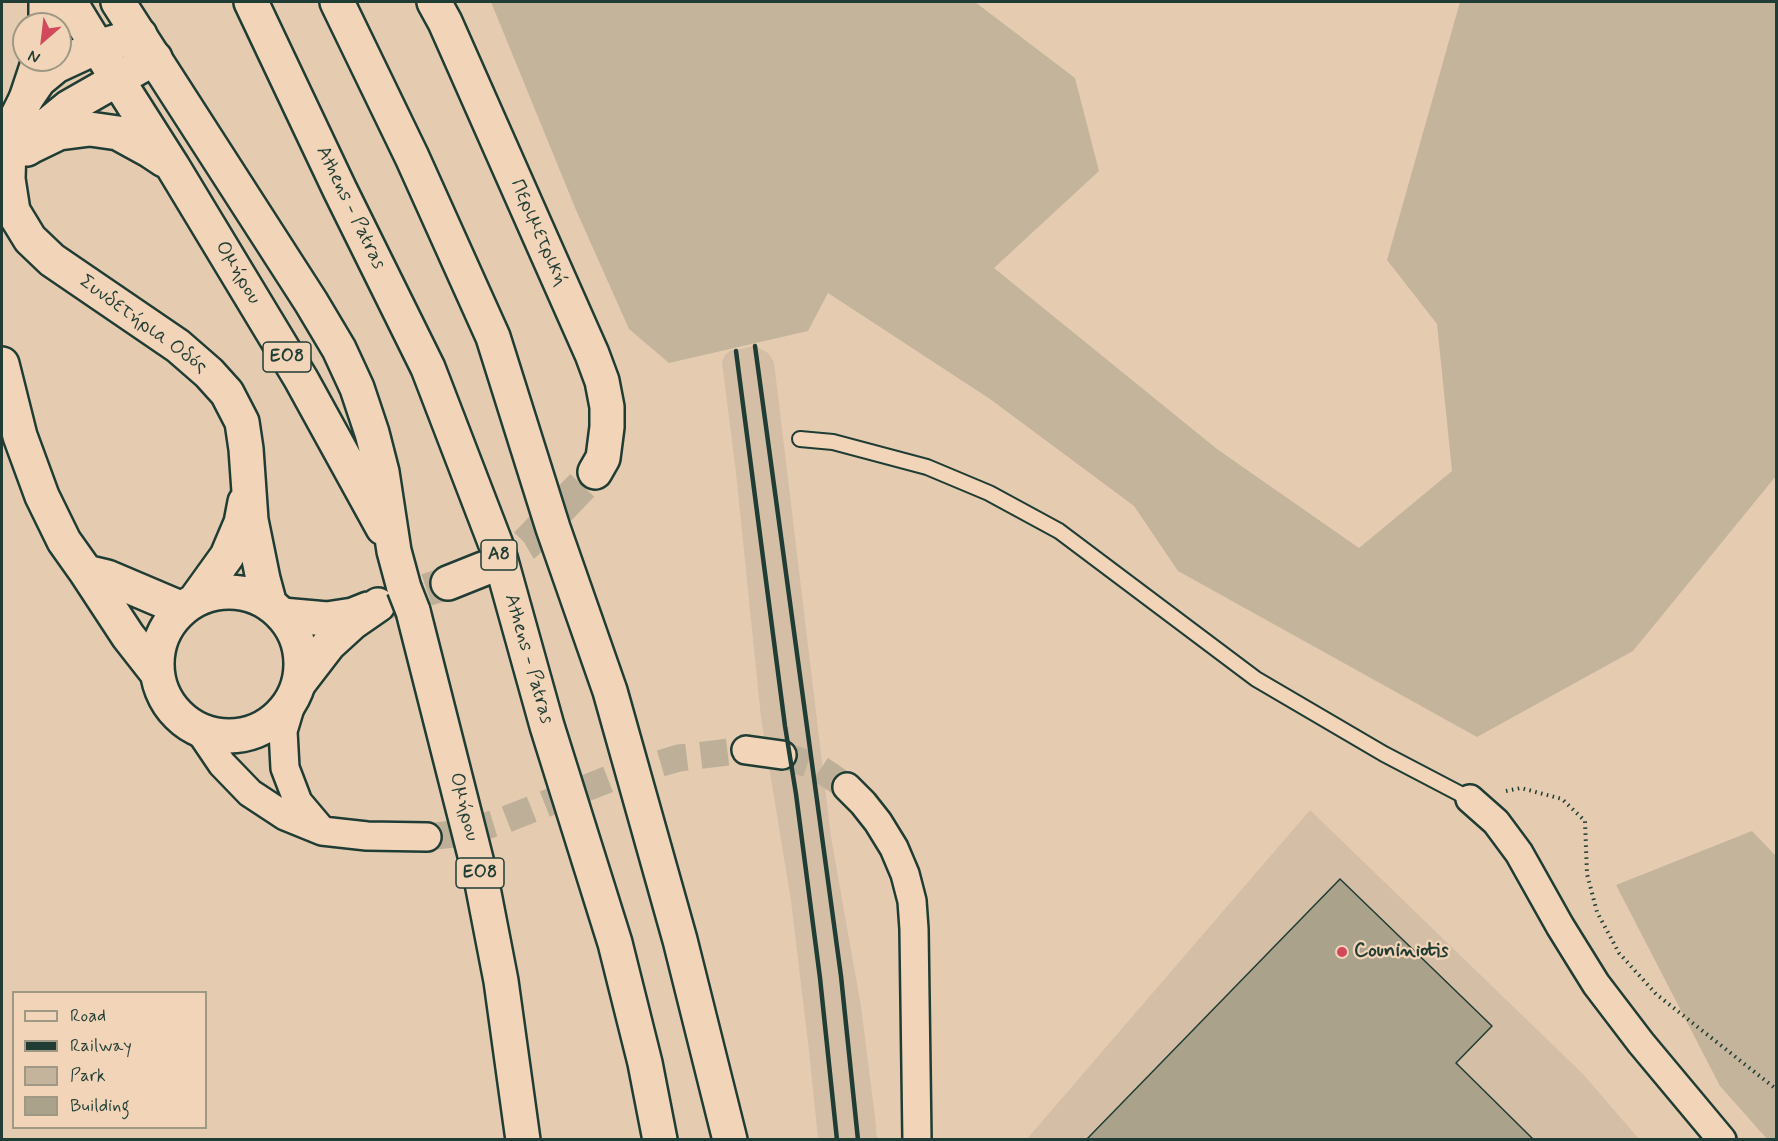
<!DOCTYPE html>
<meta charset="utf-8">
<style>
body{margin:0}
#map{position:relative;width:1778px;height:1141px;overflow:hidden;background:#e5ccb1;font-family:Mynerve,sans-serif}
canvas{display:block}
.frame{position:absolute;inset:0;border:3px solid #1f3d34;pointer-events:none}
.legend{position:absolute;left:12px;top:991px;width:195px;height:138px;box-sizing:border-box;background:#f2d5b9;border:2px solid #9e9884;margin:0;padding:8px 10px;list-style:none;font-size:18px;color:#1f3d34}
.legend li{display:flex;align-items:center;gap:12px;height:30px}
.legend b{width:30px;border:2px solid #9e9884}
.north{position:absolute;left:12px;top:12px;width:60px;height:60px;box-sizing:border-box;background:#f2d5b9;border:2px solid #9e9884;border-radius:50%;rotate:208deg;font-size:16px;font-weight:700;line-height:24px;text-align:center;color:#1f3d34}
.north::after{content:'';display:block;margin:auto;width:21px;height:27px;background:#d1495b;clip-path:polygon(50% 0,100% 100%,50% 72%,0 100%)}
</style>
<div id="map">
<canvas width="1778" height="1141"></canvas>
<div class="frame"></div>
<ul class="legend">
<li><b style="height:8px;background:#f2d5b9"></b>Road</li>
<li><b style="height:8px;background:#1f3d34"></b>Railway</li>
<li><b style="height:16px;background:#c4b49c"></b>Park</li>
<li><b style="height:16px;background:#aba28b"></b>Building</li>
</ul>
<div class="north">N</div>
</div>
<script>
const g = document.querySelector('canvas').getContext('2d');
g.lineJoin = 'round';
function fillPath(path, color) { g.fillStyle = color; g.fill(path, 'evenodd'); }
const toPath = rows => new Path2D(rows.map(r => 'M' + r).join(''));
function trace(path, color, width, dash) { g.strokeStyle = color; g.lineWidth = width; g.lineCap = dash ? 'butt' : 'round'; g.setLineDash(dash || []); g.stroke(path); }
function label(font, color, halo, rows, align = 'center') {
  g.font = font + ' Mynerve,sans-serif'; g.lineWidth = 4.5; g.setLineDash([]); g.textBaseline = 'middle'; g.strokeStyle = halo; g.fillStyle = color; for (const [text, x, y, turn = 0] of rows) {
    g.save(); g.translate(x, y); g.rotate((+turn || 0) * Math.PI / 180); g.textAlign = isNaN(turn) ? turn : align; if (halo) g.strokeText(text, 0, 0); g.fillText(text, 0, 0); g.restore();
  }
}
const built = toPath([
 [755,346,768,353,774,362,831,837,861,1006,875,1117,877,1139,818,1139,809,1051,791,901,761,718,736,473,722,362,725,355,730,351],
 [1310,810,1583,1074,1639,1139,1026,1140]
]);
const green = toPath([
 [491,2,975,2,1075,78,1099,171,994,268,1217,449,1359,548,1452,471,1437,324,1387,260,1460,2,1776,2,1776,476,1633,651,1477,737,1178,571,1134,506,990,399,828,293,808,331,669,363,629,329,576,210],
 [1752,831,1776,856,1776,1139,1767,1139,1720,1086,1616,885]
]);
const building = toPath([
 [1340,879,1492,1026,1456,1063,1534,1140,1086,1140,1340,879]
]);
const minorTunnel = toPath([
 [782,755,817,767,847,787],
 [427,837,463,833,502,821,614,777,679,758,746,750]
]);
const tertiaryTunnel = toPath([
 [483,569,526,544,595,472],
 [380,605,448,583]
]);
const path = toPath([
 [1506,791,1521,788,1562,799,1585,821,1587,874,1597,912,1619,953,1656,994,1776,1089]
]);
const service = toPath([
 [800,439,833,442,927,467,989,493,1059,531,1256,679,1384,754,1470,799]
]);
const minor = toPath([
 [292,701,283,731,285,768,298,802,320,828],
 [199,730,222,764,250,793,285,816,322,831,367,836,427,837],
 [746,750,782,755],
 [847,787,863,803,878,822,894,848,905,874,912,901,914,929,917,1140],
 [1470,799,1496,822,1519,853,1560,926,1596,984,1641,1043,1722,1140]
]);
const tertiary = toPath([
 [434,2,445,22,545,248,592,354,602,381,607,407,607,427,603,458,595,472],
 [448,583,483,569],
 [282,615,327,619,353,615,368,609],
 [299,683,329,644,352,623,378,605]
]);
const secondary = toPath([
 [140,35,97,47,56,66,39,80,26,99,15,121,9,145,8,179,13,211,30,239,52,260,178,346,209,373,227,393,242,422,246,449,251,520,263,579,270,605],
 [27,149,47,125,69,107,155,58],
 [2,364,20,436,42,496,64,541,86,572,128,636,157,673],
 [86,572,107,577,180,608],
 '157 664a72 72 0 1 1 144 0a72 72 0 1 1-144 0Z',
 [196,599,227,556,241,523,245,502]
]);
const primary = toPath([
 [70,2,117,79,173,167,301,379,383,528],
 [118,2,311,302,339,349,357,388,372,433,382,472,394,551,404,588],
 [46,24,46,2],
 [26,99,39,60],
 [28,148,59,133,90,129,118,133,149,150,164,160],
 [413,611,482,883,501,981,523,1140]
]);
const motorway = toPath([
 [251,2,340,190,428,368,498,550,547,726,615,943,645,1063,660,1140],
 [337,2,412,157,493,337,553,528,610,691,680,940,730,1140]
]);
const rail = toPath([
 [755,346,841,976,858,1140],
 [736,351,785,726,796,794,820,978,837,1140]
]);
const primaryBridge = toPath([
 [404,588,413,611]
]);
const markers = [
 [1342,952,6,"#d1495b"]
];
const shields = [
 [287,357,48],
 [499,555,36],
 [480,873,48]
];
const shieldNames = [
 ["ΕΟ8",287,357],
 ["Α8",499,555],
 ["ΕΟ8",480,873]
];
const streetNames = [
 ["Athens - Patras",350,208,64],
 ["Περιμετρική",538,233,66],
 ["Ομήρου",237,273,59],
 ["Συνδετήρια Οδός",143,325,36],
 ["Athens - Patras",528,659,74],
 ["Ομήρου",463,807,76]
];
const poiNames = [
 ["Couniniotis",1354,952]
];
fillPath(built, '#d4bfa6');
fillPath(green, '#c4b49c');
fillPath(building, '#aba28b');
trace(building, '#1f3d34', 1.5);
trace(minorTunnel, '#bdaf98', 27, [27, 14]);
trace(tertiaryTunnel, '#bdaf98', 33, [33, 16]);
trace(service, '#1f3d34', 18);
trace(minor, '#1f3d34', 32);
trace(tertiary, '#1f3d34', 38);
trace(secondary, '#1f3d34', 38);
trace(primary, '#1f3d34', 38);
trace(motorway, '#1f3d34', 38);
trace(path, '#1f3d34', 4, [1.5, 4.5]);
trace(service, '#f2d5b9', 14);
trace(minor, '#f2d5b9', 27);
trace(tertiary, '#f2d5b9', 33);
trace(secondary, '#f2d5b9', 33);
trace(primary, '#f2d5b9', 33);
trace(motorway, '#f2d5b9', 33);
trace(rail, '#1f3d34', 4.5);
trace(primaryBridge, '#1f3d34', 38, []);
trace(primaryBridge, '#f2d5b9', 33);
for (const [x, y, r, color] of markers) { const dot = new Path2D(); dot.arc(x, y, r, 0, 2 * Math.PI); g.fillStyle = color; g.fill(dot); trace(dot, '#f2d5b9', 2); }
for (const [x, y, w] of shields) { const box = new Path2D(); box.roundRect(x - w / 2, y - 15, w, 30, 4.5); g.fillStyle = '#f2d5b9'; g.fill(box); trace(box, '#1f3d34', 1.5); }
label('bold 18px', '#1f3d34', null, shieldNames);
label('20px', '#1f3d34', '#f2d5b9', streetNames);
label('bold 20px', '#1f3d34', '#f2d5b9', poiNames, 'left');
</script>
